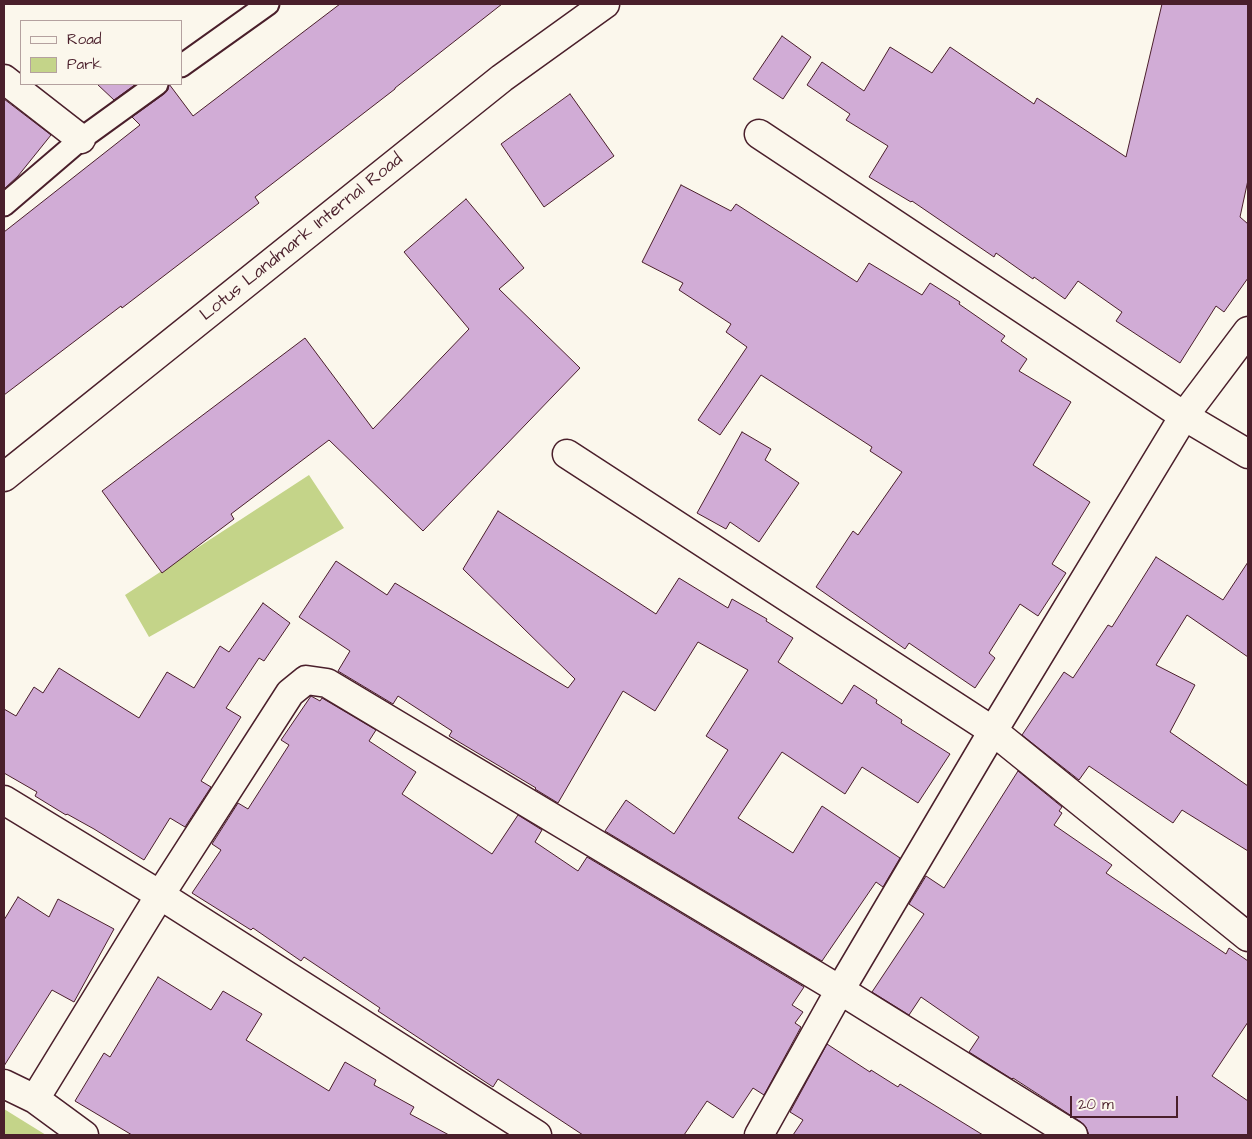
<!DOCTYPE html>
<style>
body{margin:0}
#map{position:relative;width:1252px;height:1139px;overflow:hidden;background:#fbf7ec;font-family:"Architects Daughter",sans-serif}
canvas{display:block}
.frame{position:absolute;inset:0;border:5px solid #4a1f2b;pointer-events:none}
.legend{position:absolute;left:20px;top:20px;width:162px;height:65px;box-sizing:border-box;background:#fbf7ec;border:1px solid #b4a19f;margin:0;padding:6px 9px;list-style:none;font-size:15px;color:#4a1f2b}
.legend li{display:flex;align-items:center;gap:10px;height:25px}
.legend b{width:25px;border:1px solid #b4a19f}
.scale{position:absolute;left:1070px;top:1096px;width:108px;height:22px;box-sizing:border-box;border:2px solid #4a1f2b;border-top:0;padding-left:6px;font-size:15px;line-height:18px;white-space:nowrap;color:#4a1f2b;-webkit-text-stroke:4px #fbf7ec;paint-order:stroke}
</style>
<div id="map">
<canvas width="1252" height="1139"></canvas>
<div class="frame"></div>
<ul class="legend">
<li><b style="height:6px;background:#fbf7ec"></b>Road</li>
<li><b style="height:14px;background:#c4d489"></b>Park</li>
</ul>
<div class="scale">20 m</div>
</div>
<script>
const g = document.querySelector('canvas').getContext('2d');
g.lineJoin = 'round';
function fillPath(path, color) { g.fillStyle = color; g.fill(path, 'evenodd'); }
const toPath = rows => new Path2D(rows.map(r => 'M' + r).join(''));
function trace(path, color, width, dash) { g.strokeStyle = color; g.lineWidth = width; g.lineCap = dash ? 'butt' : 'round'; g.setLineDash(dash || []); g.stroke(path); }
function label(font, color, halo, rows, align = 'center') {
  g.font = font + ' "Architects Daughter",sans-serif'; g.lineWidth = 4; g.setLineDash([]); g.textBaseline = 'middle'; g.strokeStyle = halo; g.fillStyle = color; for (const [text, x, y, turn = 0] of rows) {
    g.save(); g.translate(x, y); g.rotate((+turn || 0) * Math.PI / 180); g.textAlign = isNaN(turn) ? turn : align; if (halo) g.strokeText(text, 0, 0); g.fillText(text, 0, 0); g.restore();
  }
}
const green = toPath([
 [309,475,344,528,149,637,125,595],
 [4,1109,46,1135,4,1135]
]);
const building = toPath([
 [340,4,502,4,395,88,395,89,255,197,259,203,122,308,121,306,4,395,4,232,140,125,132,117,164,94,168,90,169,84,193,116,340,4],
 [1162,4,1248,4,1248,180,1240,217,1248,224,1248,278,1224,312,1216,306,1180,363,1116,321,1122,312,1078,281,1065,299,1034,277,1033,279,996,253,994,257,912,201,911,202,869,177,888,146,846,120,850,114,807,85,822,62,864,91,890,47,932,73,950,47,1034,104,1037,98,1126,157,1162,4],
 [782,36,811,57,783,99,753,79,782,36],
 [97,84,136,84,114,100,97,84],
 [570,94,614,156,544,207,501,144,570,94],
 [4,99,51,135,18,176,4,189,4,99],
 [681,185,731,211,736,204,857,282,869,263,922,295,930,283,960,302,959,304,1005,336,1001,341,1027,359,1019,371,1071,402,1033,465,1090,502,1052,564,1066,573,1038,616,1020,604,989,653,995,658,975,688,909,643,905,649,816,587,853,531,858,535,902,472,870,451,872,447,761,375,720,435,698,420,747,347,726,332,731,324,679,290,683,283,642,262,681,185],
 [466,199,524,268,499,289,580,368,423,531,329,440,231,514,234,519,162,573,102,491,305,338,373,429,469,329,404,252,466,199],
 [742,432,771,449,765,460,799,483,759,542,730,522,726,529,697,513,742,432],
 [498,511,656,614,679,578,728,608,732,599,767,619,766,621,793,638,778,662,842,704,854,685,877,700,876,703,902,720,901,723,950,754,918,803,862,767,845,794,782,752,738,818,793,853,822,806,900,858,883,887,876,882,822,961,605,831,626,800,674,834,728,750,706,736,748,670,698,642,655,711,623,691,558,803,535,789,536,788,449,736,452,731,398,696,393,704,338,671,350,651,299,617,336,561,387,595,395,583,568,688,575,679,463,569,498,511],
 [1156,557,1223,600,1248,562,1248,657,1187,615,1156,665,1195,685,1170,732,1248,786,1248,851,1182,810,1173,823,1089,766,1079,780,1022,735,1064,672,1073,678,1108,625,1112,627,1156,557],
 [263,603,290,623,264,661,259,658,226,708,241,717,201,781,211,787,185,827,170,818,144,860,94,829,67,814,66,815,35,796,37,792,4,773,4,709,16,716,34,687,43,693,59,668,139,718,167,672,194,688,220,646,229,652,263,603],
 [311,696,320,701,322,698,376,730,369,741,416,772,402,794,492,854,518,815,542,830,535,842,578,871,587,857,804,987,792,1005,803,1012,795,1023,801,1027,764,1095,753,1088,733,1118,707,1101,684,1135,583,1135,498,1079,493,1087,378,1011,380,1008,304,957,301,961,253,928,251,930,192,893,221,850,212,844,238,803,248,809,289,745,281,740,311,696],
 [1018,771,1062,807,1059,811,1062,813,1054,825,1112,865,1106,873,1226,954,1229,948,1248,961,1248,1022,1212,1076,1248,1101,1248,1135,1089,1135,1086,1127,1081,1122,1013,1078,1012,1079,969,1052,979,1037,921,997,909,1015,872,992,924,914,909,904,926,876,944,888,1018,771],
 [18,897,49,917,58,899,114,929,74,1002,52,990,4,1066,4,920,18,897],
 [158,977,211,1010,223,991,262,1014,246,1040,329,1091,345,1062,376,1080,374,1085,414,1107,410,1114,449,1135,132,1135,75,1101,104,1053,110,1057,158,977],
 [827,1044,870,1072,871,1070,898,1087,900,1084,983,1135,793,1135,803,1120,790,1112,827,1044]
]);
const pedestrian = toPath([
 [181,66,268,4],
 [4,205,81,139,157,84]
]);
const minor = toPath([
 [4,79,81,139],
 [759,134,1184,416,1248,454],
 [567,454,993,731,1248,937],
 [4,477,502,78,605,4],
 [4,800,160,895,537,1135],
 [4,1084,35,1099,84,1135],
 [35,1099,160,895,290,693,306,680,327,683,840,990,1073,1135],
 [759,1135,840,990,993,731,1184,416,1248,331]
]);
const streetNames = [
 ["Lotus Landmark Internal Road",302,238,-39]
];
fillPath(green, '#c4d489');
fillPath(building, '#d1acd6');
trace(building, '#4a1f2b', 1);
trace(pedestrian, '#4a1f2b', 25);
trace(minor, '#4a1f2b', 31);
trace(pedestrian, '#fbf7ec', 21);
trace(minor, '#fbf7ec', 28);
label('18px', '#4a1f2b', '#fbf7ec', streetNames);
</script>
